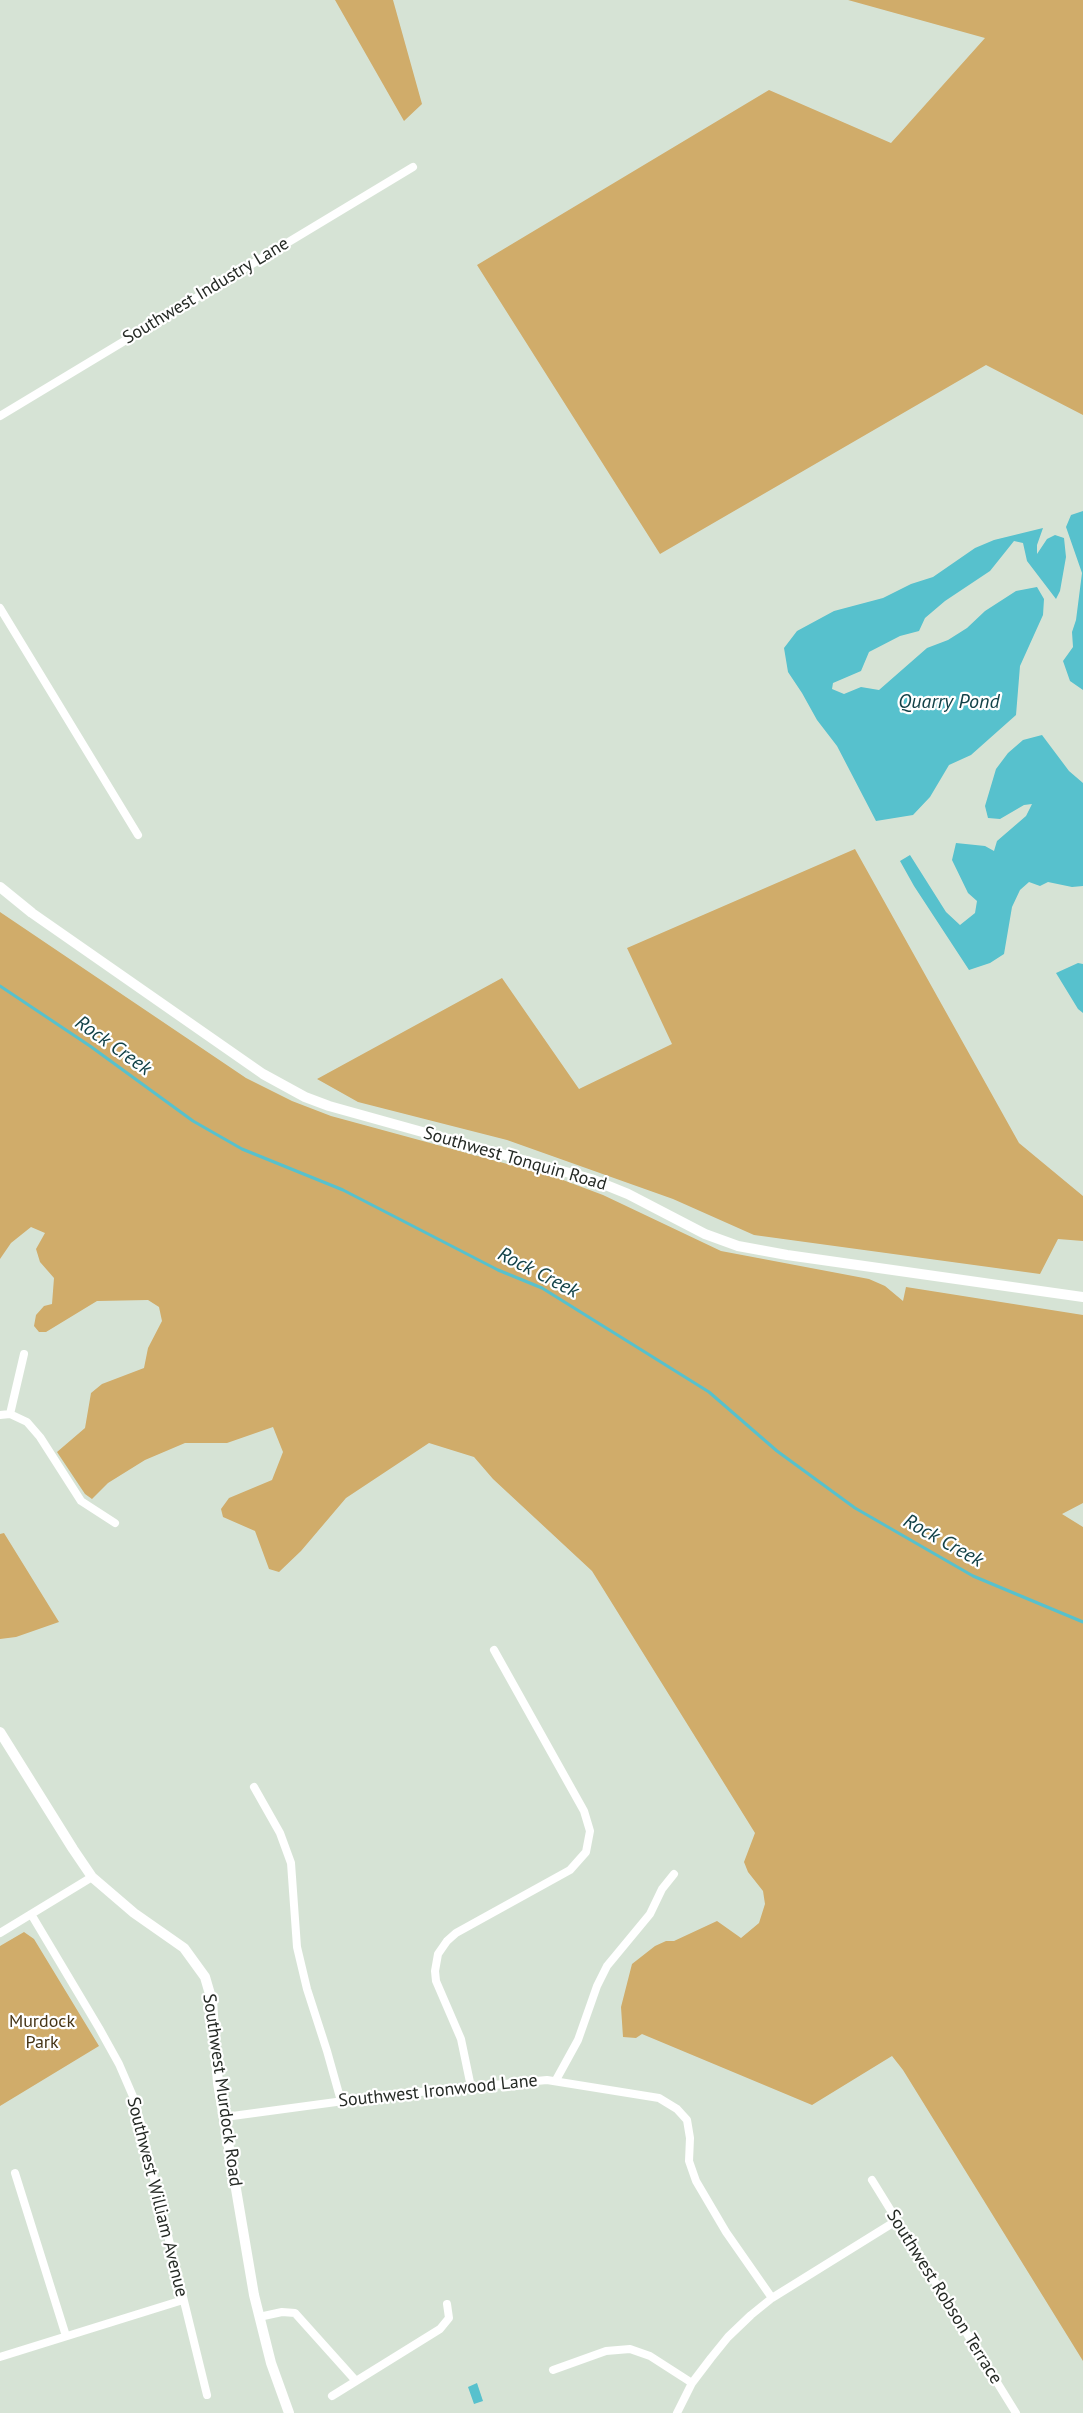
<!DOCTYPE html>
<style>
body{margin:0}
canvas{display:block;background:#d6e3d5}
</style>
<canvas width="1083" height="2413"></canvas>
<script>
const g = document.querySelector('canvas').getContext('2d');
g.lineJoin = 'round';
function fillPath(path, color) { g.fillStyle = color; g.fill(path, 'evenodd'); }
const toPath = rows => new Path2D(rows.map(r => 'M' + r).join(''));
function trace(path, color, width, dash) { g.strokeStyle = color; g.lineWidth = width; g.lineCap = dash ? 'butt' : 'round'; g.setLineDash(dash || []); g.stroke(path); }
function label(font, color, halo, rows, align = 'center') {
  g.font = font + ' "PT Sans",sans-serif'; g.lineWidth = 4.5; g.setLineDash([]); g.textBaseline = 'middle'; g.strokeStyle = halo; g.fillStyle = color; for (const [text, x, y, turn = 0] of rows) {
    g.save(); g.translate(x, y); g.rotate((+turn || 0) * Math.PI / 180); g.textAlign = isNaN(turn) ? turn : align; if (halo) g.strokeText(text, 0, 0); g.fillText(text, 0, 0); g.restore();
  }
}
const green = toPath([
 [335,0,393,0,422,104,404,121],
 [848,0,1083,0,1083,415,986,365,660,554,477,265,769,90,891,143,985,38],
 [855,849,1019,1143,1083,1196,1083,1241,1058,1239,1040,1274,754,1235,673,1199,507,1140,358,1102,317,1079,502,978,579,1089,672,1044,627,948],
 [0,912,246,1078,292,1101,331,1116,555,1177,603,1195,721,1251,869,1279,885,1286,903,1301,906,1287,1083,1315,1083,1503,1062,1514,1083,1527,1083,2361,903,2070,892,2056,812,2105,642,2034,636,2038,623,2037,621,2007,632,1964,655,1946,666,1941,674,1941,717,1921,741,1938,759,1923,765,1904,763,1891,748,1872,744,1862,755,1833,592,1571,493,1479,474,1457,429,1443,346,1498,301,1551,279,1572,269,1569,255,1531,223,1517,221,1509,229,1498,272,1480,283,1452,273,1427,227,1443,185,1443,145,1460,108,1483,92,1499,85,1494,57,1452,85,1428,91,1393,102,1384,144,1368,148,1348,162,1321,159,1307,148,1300,97,1301,46,1332,39,1332,34,1326,36,1315,44,1306,52,1304,54,1278,40,1262,36,1249,45,1233,31,1227,11,1243,0,1259],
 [4,1533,59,1622,16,1637,0,1639,0,1534],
 [24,1932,34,1939,99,2046,0,2106,0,1946]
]);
const water = toPath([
 [1083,511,1083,690,1070,681,1063,661,1073,647,1072,632,1076,620,1082,573,1066,527,1071,515],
 [1043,528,1037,545,1037,554,1047,539,1055,535,1064,538,1066,557,1060,591,1056,599,1027,561,1023,543,1014,541,990,571,945,601,925,618,919,631,900,636,869,652,861,671,833,683,832,689,844,694,861,687,879,690,927,648,948,640,967,628,985,611,1016,591,1037,587,1044,599,1043,615,1020,666,1016,715,971,755,949,765,930,797,913,815,876,821,837,746,817,720,802,693,788,672,784,648,797,631,834,611,883,598,911,584,933,577,975,548,994,540],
 [1042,735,1069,771,1083,783,1083,886,1072,887,1048,882,1040,886,1029,882,1020,890,1012,907,1004,954,990,963,969,970,914,886,900,861,910,855,946,912,960,925,975,913,977,901,968,893,952,860,956,843,985,846,994,851,997,841,1026,816,1032,804,1024,805,1000,819,988,818,985,806,996,769,1008,753,1023,740],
 [1078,963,1083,964,1083,1013,1078,1009,1056,973],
 [477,2383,483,2401,474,2404,468,2387]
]);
const stream = toPath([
 [0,986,90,1046,193,1121,242,1149,343,1190,498,1270,542,1288,709,1392,777,1451,855,1508,973,1576,1083,1622]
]);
const street = toPath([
 [0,416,413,167],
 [0,608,138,835],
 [10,1414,24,1354],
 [0,1415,10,1414,27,1422,40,1437,81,1501,115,1523],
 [254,1787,280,1833,291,1863,297,1947,307,1989,327,2051,341,2101],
 [31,1914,99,2028,119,2064,135,2101,207,2395],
 [0,1933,92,1877],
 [556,2080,578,2040,597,1986,607,1966,650,1914,662,1889,674,1874],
 [471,2087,461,2039,436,1981,435,1971,438,1954,447,1941,456,1933,570,1870,586,1852,590,1831,584,1811,494,1650],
 [225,2117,388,2095,547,2080,659,2098,677,2109,687,2120,690,2138,689,2161,696,2181,726,2232,772,2298],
 [15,2173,66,2336],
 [872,2180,1016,2413],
 [259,2317,282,2312,295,2313,356,2381],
 [0,2357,183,2300],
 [553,2370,606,2351,630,2349,650,2356,692,2383],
 [332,2396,440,2329,449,2318,447,2304],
 [677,2413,692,2383,711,2358,728,2337,751,2315,772,2298,896,2221]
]);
const secondary = toPath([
 [0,887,32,913,263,1074,305,1097,329,1106,591,1179,628,1194,705,1234,738,1246,787,1255,1083,1297],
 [0,1732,73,1849,92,1877,134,1913,184,1948,205,1977,212,2001,218,2083,254,2295,271,2363,289,2413]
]);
const streetNames = [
 ["Southwest Industry Lane",206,291,-31],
 ["Southwest Tonquin Road",515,1159,16],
 ["Southwest Murdock Road",222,2090,82],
 ["Southwest Ironwood Lane",438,2091,-6],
 ["Southwest William Avenue",157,2197,76],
 ["Southwest Robson Terrace",944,2297,58]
];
const parkNames = [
 ["Murdock",42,2022],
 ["Park",42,2043]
];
const waterNames = [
 ["Quarry Pond",949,702],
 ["Rock Creek",113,1046,35],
 ["Rock Creek",538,1273,27],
 ["Rock Creek",943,1541,29]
];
fillPath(green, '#d0ac6a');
fillPath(water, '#57c1cd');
trace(stream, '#57c1cd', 3);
trace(street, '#fff', 8);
trace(secondary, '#fff', 10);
label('18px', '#252a25', '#fff', streetNames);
label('18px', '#463517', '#fff', parkNames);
label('italic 20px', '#124248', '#fff', waterNames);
</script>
